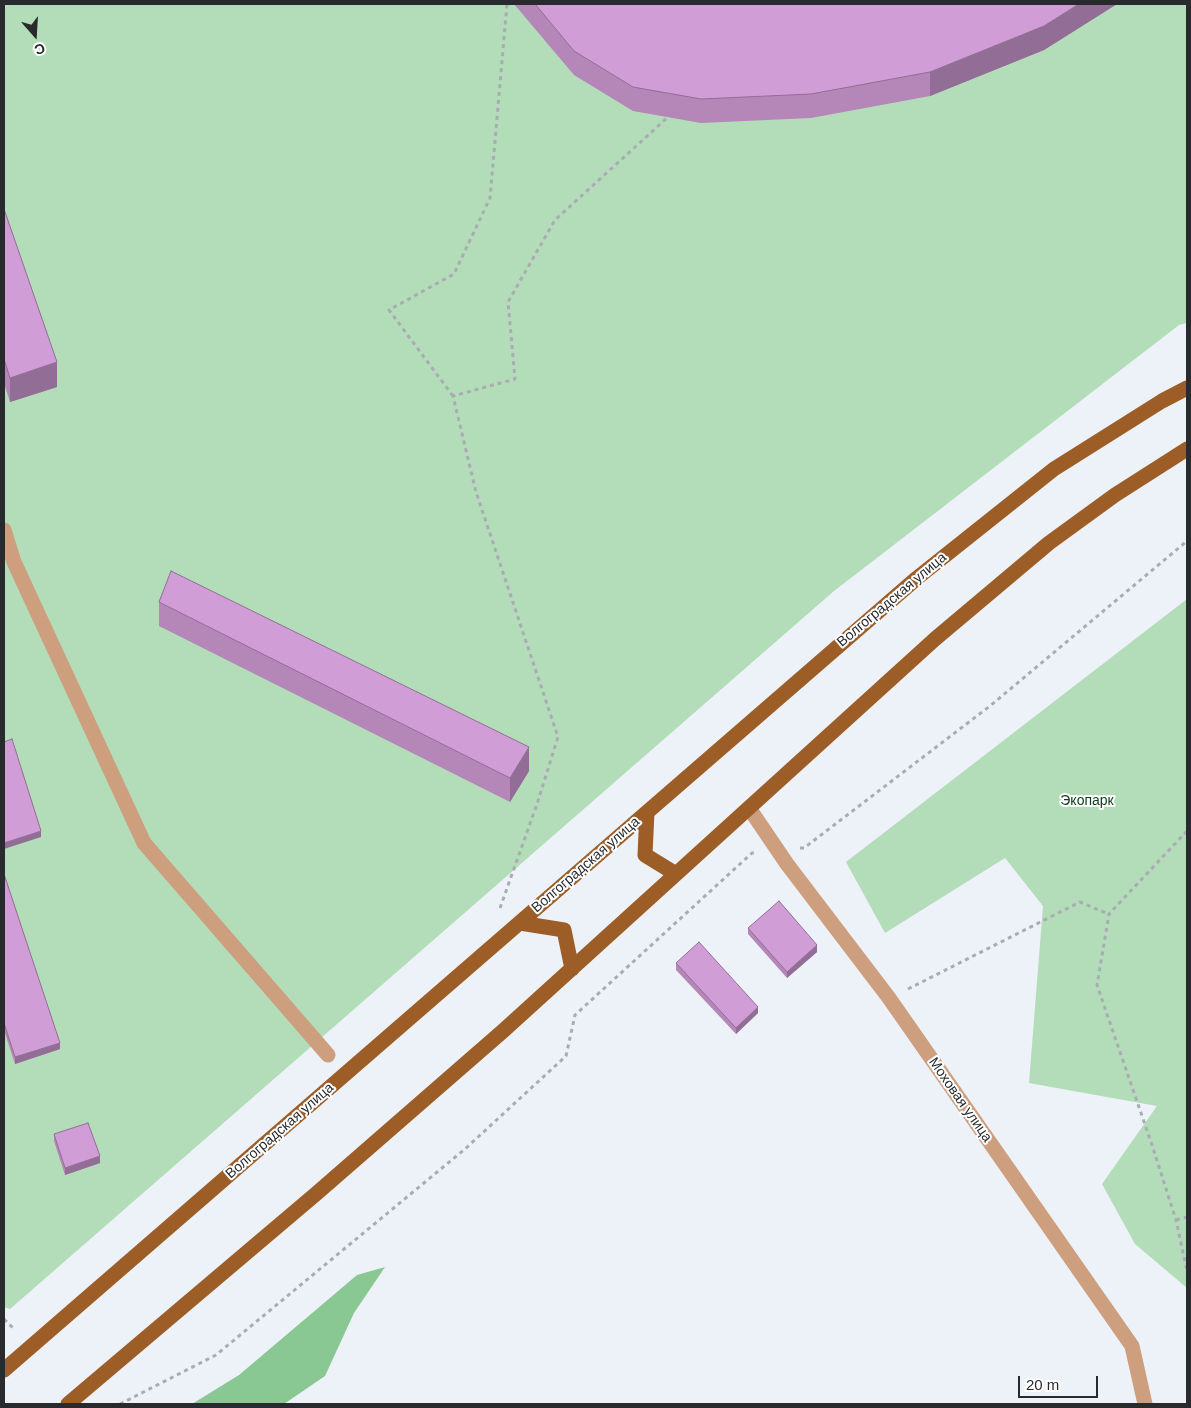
<!DOCTYPE html>
<meta charset="utf-8">
<style>
body{margin:0}
#map{position:relative;width:1191px;height:1408px;overflow:hidden;background:#edf2f9;font-family:Arial,sans-serif}
canvas{display:block}
.frame{position:absolute;inset:0;border:5px solid #292a2d;pointer-events:none}
.north{position:absolute;left:10px;top:10px;width:50px;height:50px;-webkit-text-stroke:4px #fff;paint-order:stroke;rotate:161deg;font-size:14px;font-weight:700;line-height:20px;text-align:center;color:#292a2d}
.north::after{content:'';display:block;margin:auto;width:18px;height:22px;background:#292a2d;clip-path:polygon(50% 0,100% 100%,50% 72%,0 100%)}
.scale{position:absolute;left:1018px;top:1376px;width:80px;height:22px;box-sizing:border-box;border:2px solid #292a2d;border-top:0;padding-left:6px;font-size:15px;line-height:18px;white-space:nowrap;color:#292a2d;-webkit-text-stroke:4px #fff;paint-order:stroke}
</style>
<div id="map">
<canvas width="1191" height="1408"></canvas>
<div class="frame"></div>
<div class="north">С</div>
<div class="scale">20 m</div>
</div>
<script>
const g = document.querySelector('canvas').getContext('2d');
g.lineJoin = 'round';
function fillPath(path, color) { g.fillStyle = color; g.fill(path, 'evenodd'); }
const toPath = rows => new Path2D(rows.map(r => 'M' + r).join(''));
function trace(path, color, width, dash) { g.strokeStyle = color; g.lineWidth = width; g.lineCap = dash ? 'butt' : 'round'; g.setLineDash(dash || []); g.stroke(path); }
function label(font, color, halo, rows, align = 'center') {
  g.font = font + ' Arial,sans-serif'; g.lineWidth = 4; g.setLineDash([]); g.textBaseline = 'middle'; g.strokeStyle = halo; g.fillStyle = color; for (const [text, x, y, turn = 0] of rows) {
    g.save(); g.translate(x, y); g.rotate((+turn || 0) * Math.PI / 180); g.textAlign = isNaN(turn) ? turn : align; if (halo) g.strokeText(text, 0, 0); g.fillText(text, 0, 0); g.restore();
  }
}
const green = toPath([
 [4,4,1187,4,1187,323,1179,325,834,591,10,1309,4,1307],
 [1187,599,1187,1288,1135,1244,1102,1184,1157,1106,1029,1083,1043,906,1005,858,885,933,846,862]
]);
const forest = toPath([
 [385,1267,354,1313,325,1376,284,1404,192,1404,239,1375,357,1275]
]);
const path = toPath([
 [453,396,389,310,454,274,490,198,507,4],
 [1187,831,1109,914,1097,985,1151,1142,1176,1220,1187,1271],
 [800,848,804,848,990,706,1187,541],
 [500,908,537,804,558,737,476,492,453,396,515,379,508,302,555,220,668,117],
 [908,989,1080,902,1108,914],
 [1176,1220,1187,1217],
 [4,1319,15,1330],
 [120,1404,216,1355,465,1149,566,1056,575,1015,752,853,754,853]
]);
const minor = toPath([
 [4,530,14,562,144,843,328,1055],
 [749,808,787,864,889,998,1132,1346,1145,1404]
]);
const major = toPath([
 [647,812,645,855,676,874],
 [520,923,564,930,572,969],
 [4,1370,917,578,1054,469,1162,401,1187,388],
 [68,1404,317,1193,503,1031,935,639,1049,543,1115,495,1187,449]
]);
const wall = toPath([
 [514,4,1117,4,1044,50,930,96,811,118,701,123,633,111,574,75],
 [4,209,57,387,10,402,4,383],
 [159,602,529,771,510,802,159,626],
 [4,874,60,1049,15,1064,4,1030],
 [748,928,817,952,787,978,748,934],
 [676,963,758,1013,736,1034,676,970],
 [54,1134,100,1163,65,1175,54,1141]
]);
const shadedWall = toPath([
 [1079,4,1117,4,1044,50,930,96,930,72],
 [57,362,57,387,10,402,10,378],
 [529,747,529,771,510,802,510,778],
 [41,831,41,837,4,849,4,843],
 [817,945,817,952,787,978,787,972],
 [758,1007,758,1013,736,1034,736,1028],
 [60,1043,60,1049,15,1064,15,1057],
 [100,1156,100,1163,65,1175,65,1168]
]);
const building = toPath([
 [535,4,1079,4,1044,26,930,72,811,94,701,99,633,87,574,51,535,4],
 [4,209,57,362,10,378,4,359,4,209],
 [171,571,529,747,510,778,159,602,171,571],
 [12,739,41,831,4,843,4,742,12,739],
 [4,874,60,1043,15,1057,4,1023,4,874],
 [779,901,817,945,787,972,748,928,779,901],
 [699,942,758,1007,736,1028,676,963,699,942],
 [88,1123,100,1156,65,1168,54,1134,88,1123]
]);
const streetNames = [
 ["Волгоградская улица",892,600,-40],
 ["Волгоградская улица",586,865,-41],
 ["Моховая улица",960,1100,55],
 ["Волгоградская улица",280,1131,-41]
];
const parkNames = [
 ["Экопарк",1087,801]
];
fillPath(green, '#b3dcb8');
fillPath(forest, '#8ac893');
trace(path, '#a9adb3', 3, [4, 4]);
trace(minor, '#cd9f7e', 15);
trace(major, '#9d5d26', 15);
fillPath(wall, '#b487b8');
fillPath(shadedWall, '#926e96');
fillPath(building, '#d19dd6');
trace(building, '#926e96', 1);
label('14px', '#292a2d', '#fff', streetNames);
label('14px', '#0d3b19', '#fff', parkNames);
</script>
